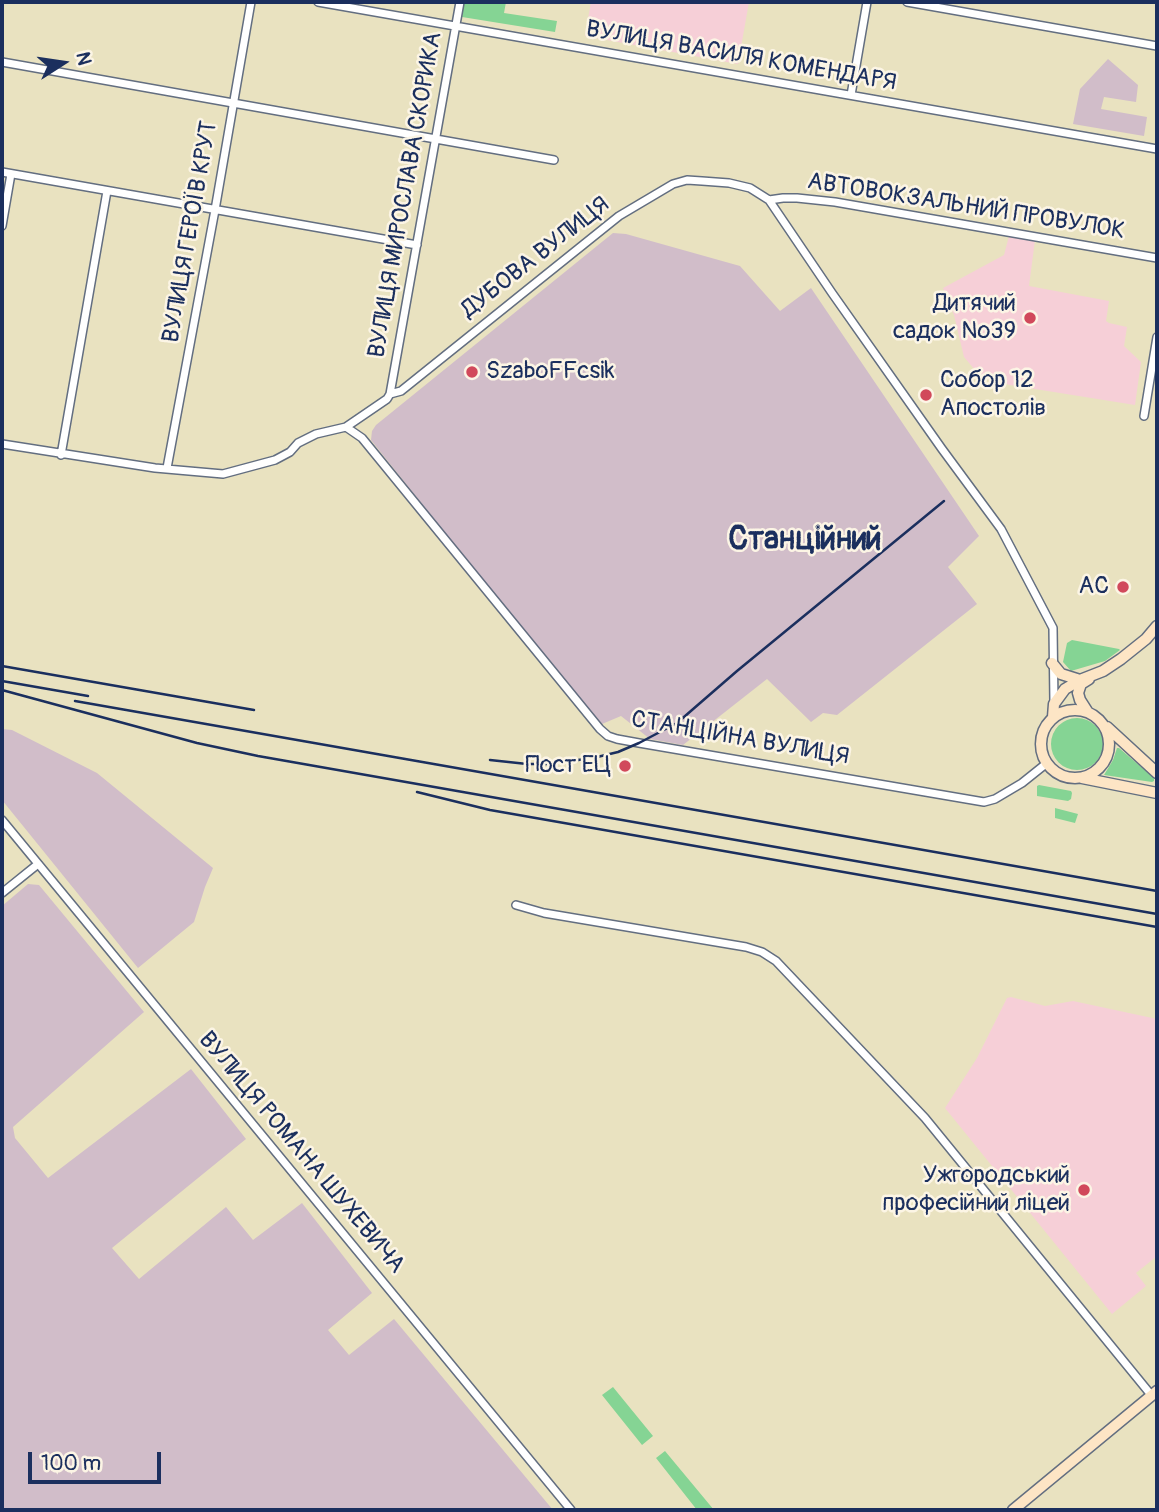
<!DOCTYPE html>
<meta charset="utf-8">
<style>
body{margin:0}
#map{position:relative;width:1159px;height:1512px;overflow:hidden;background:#e9e2c0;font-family:Pangolin,sans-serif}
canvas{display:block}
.frame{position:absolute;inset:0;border:4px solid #1b2f5e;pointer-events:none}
.north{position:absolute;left:28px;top:28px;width:70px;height:70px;-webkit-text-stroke:5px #fcf5e5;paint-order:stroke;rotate:78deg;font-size:19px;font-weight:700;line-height:28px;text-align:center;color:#1b2f5e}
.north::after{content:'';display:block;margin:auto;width:24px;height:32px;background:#1b2f5e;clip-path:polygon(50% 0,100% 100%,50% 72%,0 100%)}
.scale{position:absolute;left:28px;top:1452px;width:133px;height:32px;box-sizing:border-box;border:4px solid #1b2f5e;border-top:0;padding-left:9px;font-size:21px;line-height:24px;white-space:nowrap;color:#1b2f5e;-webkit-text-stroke:5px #fcf5e5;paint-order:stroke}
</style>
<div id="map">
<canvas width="1159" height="1512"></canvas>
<div class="frame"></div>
<div class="north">N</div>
<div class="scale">100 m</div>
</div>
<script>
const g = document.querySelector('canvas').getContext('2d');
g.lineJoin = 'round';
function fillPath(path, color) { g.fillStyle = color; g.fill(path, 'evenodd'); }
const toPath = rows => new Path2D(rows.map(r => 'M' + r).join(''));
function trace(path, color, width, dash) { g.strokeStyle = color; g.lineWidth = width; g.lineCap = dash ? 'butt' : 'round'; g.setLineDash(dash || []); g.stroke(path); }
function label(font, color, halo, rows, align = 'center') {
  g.font = font + ' Pangolin,sans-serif'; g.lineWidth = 5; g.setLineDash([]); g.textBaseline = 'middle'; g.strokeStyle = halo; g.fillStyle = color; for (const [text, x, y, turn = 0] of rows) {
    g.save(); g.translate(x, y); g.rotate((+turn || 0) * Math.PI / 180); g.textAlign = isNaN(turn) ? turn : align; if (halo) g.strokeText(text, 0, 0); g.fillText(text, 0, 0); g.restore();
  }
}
const built = toPath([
 [591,2,749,2,738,64,585,36],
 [1009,236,1035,240,1029,286,1109,301,1106,321,1109,323,1127,327,1124,346,1141,362,1135,405,1010,385,981,377,964,357,954,315,943,288,1004,255],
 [1011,997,1045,1006,1073,1001,1157,1019,1157,1256,1136,1273,1146,1286,1112,1314,945,1108,977,1058,1007,998]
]);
const industrial = toPath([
 [1108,59,1138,85,1136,102,1104,97,1101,109,1147,117,1144,136,1073,124,1080,89],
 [613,233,626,234,740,266,780,311,811,288,979,536,948,567,977,604,837,715,823,713,811,722,767,679,683,745,650,739,621,716,602,724,548,662,371,440,372,431,376,425],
 [2,729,12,730,97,773,213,868,205,887,194,922,138,968,2,800],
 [28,884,39,885,144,1012,13,1127,15,1138,48,1178,191,1069,246,1139,112,1248,139,1279,226,1207,253,1240,302,1203,372,1293,328,1330,349,1355,394,1319,553,1510,2,1510,2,906]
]);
const green = toPath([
 [464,2,506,2,504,13,557,21,555,32,462,17],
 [1072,640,1119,649,1120,650,1105,661,1071,671,1063,662,1067,643],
 '1051 744a26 26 0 1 1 52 0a26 26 0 1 1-52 0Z',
 [1117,748,1119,748,1154,778,1154,781,1152,782,1104,775,1113,760],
 [1039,785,1071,791,1072,793,1071,799,1068,801,1037,796,1037,786],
 [1055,808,1078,814,1075,823,1055,818],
 [613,1387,653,1436,642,1445,602,1395],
 [665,1451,714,1510,697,1510,656,1458]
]);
const street = toPath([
 [318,2,1157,149],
 [907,2,1157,46],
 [2,62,554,160],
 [851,95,867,2],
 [2,172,417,245],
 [769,200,783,198,797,198,835,202,1157,258],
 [2,226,11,174],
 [390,394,460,2],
 [1144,416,1157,337],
 [346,427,362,438,600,729,608,736,617,739,639,743,984,802,995,799,1022,783,1047,763],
 [2,444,155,468,223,474,275,460,290,452,298,443,316,434,346,427,387,399,390,394,401,391,619,216,673,184,687,180,702,181,729,183,750,188,769,200,832,293,942,449,1001,529,1053,628,1054,703],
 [61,455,107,191],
 [167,468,215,210,251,2],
 [2,820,571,1510],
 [2,893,38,864],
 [516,905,544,913,746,947,762,952,776,961,925,1118,1152,1396]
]);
const secondary = toPath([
 [1052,663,1061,674,1080,680],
 '1041 744a34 34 0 1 1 68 0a34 34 0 1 1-68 0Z',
 [1087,711,1080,700,1078,693,1081,684,1089,679],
 [1053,717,1054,704,1065,689,1080,680,1103,671,1121,659,1146,639,1157,626],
 [1107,727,1157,773],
 [1082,778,1157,793],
 [1013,1510,1157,1391]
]);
const rail = toPath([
 [2,666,254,710],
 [2,681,88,696],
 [2,690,197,743,258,756,1157,914],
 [75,701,1157,891],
 [490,760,527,764,548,764,593,758,618,752,639,743,677,723,737,671,944,501],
 [417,792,490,810,1157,927]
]);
const markers = [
 [1030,318,7,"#d1495b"],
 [472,372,7,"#d1495b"],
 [926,395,7,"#d1495b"],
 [1123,587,7,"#d1495b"],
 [625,766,7,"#d1495b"],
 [1084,1190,7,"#d1495b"]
];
const streetNames = [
 ["ВУЛИЦЯ ВАСИЛЯ КОМЕНДАРЯ",741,57,10],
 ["ВУЛИЦЯ МИРОСЛАВА СКОРИКА",406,195,-80],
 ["АВТОВОКЗАЛЬНИЙ ПРОВУЛОК",966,207,9],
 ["ВУЛИЦЯ ГЕРОЇВ КРУТ",191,232,-80],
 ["ДУБОВА ВУЛИЦЯ",536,258,-38],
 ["СТАНЦІЙНА ВУЛИЦЯ",740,739,10],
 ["ВУЛИЦЯ РОМАНА ШУХЕВИЧА",301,1153,50]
];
const poiNames = [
 ["Дитячий",1016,304],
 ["садок №39",1016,332],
 ["SzaboFFcsik",486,372,"left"],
 ["Собор 12",940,381,"left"],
 ["Апостолів",940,409,"left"],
 ["AC",1109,587],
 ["Пост ЕЦ",611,766],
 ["Ужгородський",1070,1176],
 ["професійний ліцей",1070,1204]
];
const districtNames = [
 ["Станційний",805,541]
];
fillPath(built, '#f6cfd7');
fillPath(industrial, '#d1bdc9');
fillPath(green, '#85d494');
trace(street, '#636e80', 10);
trace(secondary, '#636e80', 13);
trace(street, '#fff', 7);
trace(secondary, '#fde5c5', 10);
trace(rail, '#1b2f5e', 2.5);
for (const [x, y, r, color] of markers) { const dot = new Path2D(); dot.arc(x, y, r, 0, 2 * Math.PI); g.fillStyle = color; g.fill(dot); trace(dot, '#fcf5e5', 2.5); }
label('24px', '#1b2f5e', '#fcf5e5', streetNames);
label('24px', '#1b2f5e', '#fcf5e5', poiNames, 'right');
label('bold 32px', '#1b2f5e', '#fcf5e5', districtNames);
</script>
